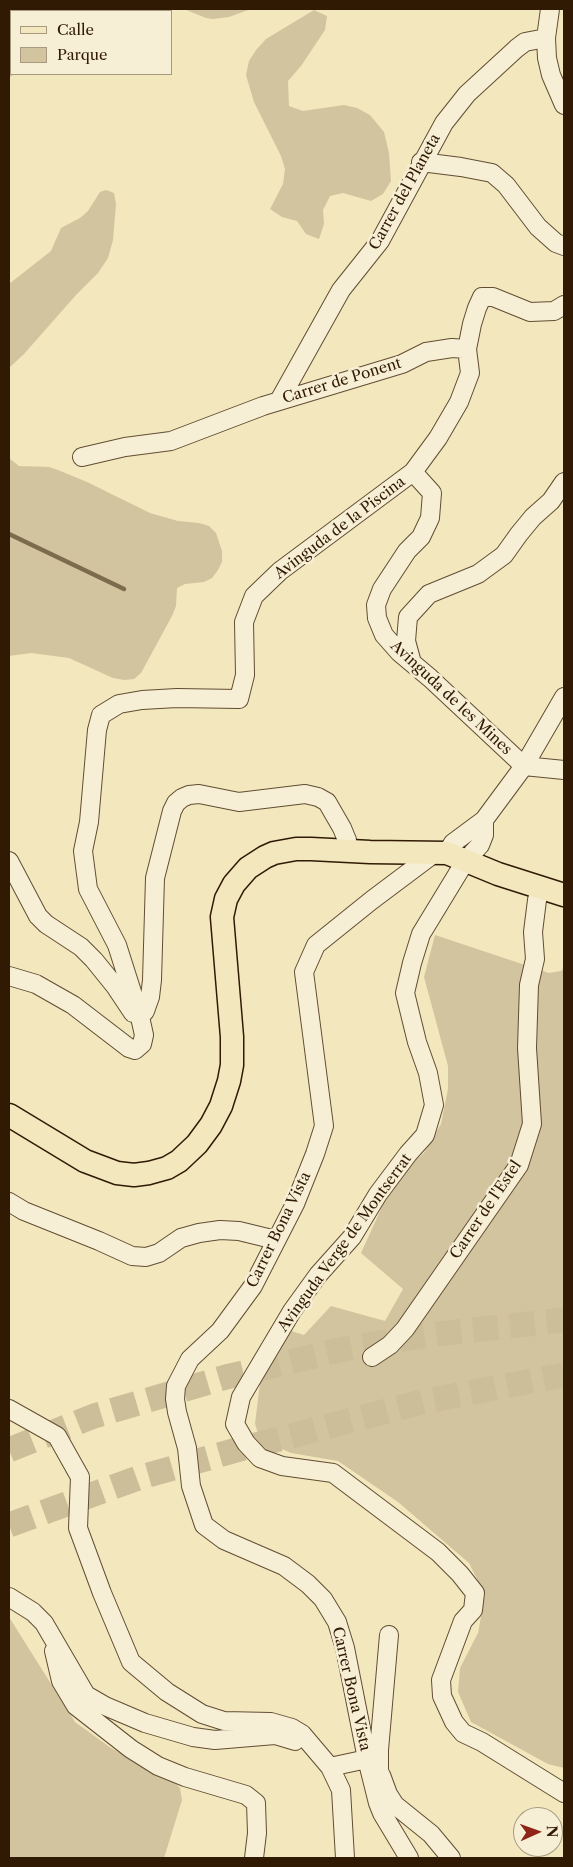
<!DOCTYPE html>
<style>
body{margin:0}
#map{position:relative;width:573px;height:1867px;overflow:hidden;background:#f3e7be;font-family:"Libre Caslon Text",serif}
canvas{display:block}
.frame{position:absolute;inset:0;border:10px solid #301a04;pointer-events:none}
.legend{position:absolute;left:10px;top:10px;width:162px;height:65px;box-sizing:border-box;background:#f7efd5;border:1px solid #a79a81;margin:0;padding:6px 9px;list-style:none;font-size:15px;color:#301a04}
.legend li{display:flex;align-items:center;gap:10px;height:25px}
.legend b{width:25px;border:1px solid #a79a81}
.north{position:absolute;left:513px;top:1807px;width:50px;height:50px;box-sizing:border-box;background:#f7efd5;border:1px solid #a79a81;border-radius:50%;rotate:88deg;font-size:14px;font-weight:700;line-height:20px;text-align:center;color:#301a04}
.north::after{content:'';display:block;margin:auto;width:18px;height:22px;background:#8f2418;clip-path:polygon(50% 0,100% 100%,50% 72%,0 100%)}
</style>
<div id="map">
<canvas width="573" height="1867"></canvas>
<div class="frame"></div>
<ul class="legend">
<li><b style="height:6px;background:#f3e7be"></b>Calle</li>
<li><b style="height:14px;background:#d2c49e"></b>Parque</li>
</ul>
<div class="north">N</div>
</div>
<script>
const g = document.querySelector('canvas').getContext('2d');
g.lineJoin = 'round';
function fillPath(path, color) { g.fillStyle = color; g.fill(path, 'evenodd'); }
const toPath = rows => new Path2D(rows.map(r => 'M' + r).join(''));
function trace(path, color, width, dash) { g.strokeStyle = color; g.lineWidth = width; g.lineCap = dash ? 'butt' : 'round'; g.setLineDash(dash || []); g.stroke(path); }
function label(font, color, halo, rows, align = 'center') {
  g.font = font + ' "Libre Caslon Text",serif'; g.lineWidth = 5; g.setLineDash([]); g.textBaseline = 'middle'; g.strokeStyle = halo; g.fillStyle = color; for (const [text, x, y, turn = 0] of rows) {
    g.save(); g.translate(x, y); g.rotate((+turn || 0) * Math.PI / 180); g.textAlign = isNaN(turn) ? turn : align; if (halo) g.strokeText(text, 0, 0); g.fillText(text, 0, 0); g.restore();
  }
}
const green = toPath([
 [9,9,54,9,53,11,11,11,11,74,14,74,9,78],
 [184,9,251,9,229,17,213,19,206,18],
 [314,10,327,16,325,30,301,66,288,81,289,106,303,111,344,105,357,108,370,115,384,132,389,153,391,181,383,194,371,201,343,193,330,196,323,210,324,224,319,239,306,234,297,221,282,217,270,209,283,184,285,169,281,156,254,102,246,75,249,61,256,50,266,39],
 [106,190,114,193,116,204,113,240,108,258,98,273,76,295,24,354,9,368,9,284,51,251,61,228,80,218,88,211,100,192],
 [9,458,19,466,49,467,58,470,87,482,150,513,178,521,199,523,209,526,216,533,222,551,222,562,218,570,212,578,204,582,185,584,177,588,176,606,172,616,141,673,134,679,124,680,113,678,69,658,31,653,9,656],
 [435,935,549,973,561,971,564,968,564,1768,548,1764,471,1722,458,1692,460,1668,478,1633,485,1595,469,1563,398,1502,338,1461,291,1453,260,1439,255,1424,260,1383,291,1331,304,1335,331,1306,385,1321,403,1289,361,1253,386,1198,401,1174,424,1153,441,1124,448,1089,448,1066,424,977],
 [9,1617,75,1722,111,1748,176,1784,180,1788,182,1800,164,1858,9,1858]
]);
const stream = toPath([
 [9,534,124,589]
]);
const highwayTunnel = toPath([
 [9,1450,94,1416,226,1377,344,1349,428,1335,564,1320],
 [9,1525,138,1478,240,1449,426,1401,564,1375]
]);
const minor = toPath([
 [550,9,546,38,547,58,551,75,564,105],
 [421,162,461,167,492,173,506,185,538,227,556,243,564,246],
 [279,401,341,290,380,241,444,123,467,94,517,48,525,42,546,38],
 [82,457,125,447,171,441,263,406,402,364,426,352,452,348,467,349],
 [413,472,432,493,430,518,421,537,407,551,382,589,376,605,377,618,384,635,399,652,430,678,524,766,564,770],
 [412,663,406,641,408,617,429,594,478,574,504,555,519,534,533,517,551,501,564,482],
 [484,820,484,835,480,845,466,860,421,934,412,963,405,993,417,1042,428,1073,434,1105,425,1135,408,1154,378,1194,352,1237,318,1275,292,1311,241,1397,235,1424,246,1443,260,1458,282,1466,333,1473,438,1552,460,1574,475,1593,473,1610,463,1621,441,1680,442,1696,454,1722,463,1733,482,1742,564,1793],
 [447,853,453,843,484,820,524,766,564,697],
 [9,861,38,916,46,924,81,947,94,960,115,986,133,1013],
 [9,976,36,984,73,1005,129,1048,135,1050,142,1044,144,1035,140,1017,117,945,88,889,83,851,89,822,97,730,101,715,119,704,142,700,177,698,239,699,245,675,244,622,254,596,280,571,413,472,438,438,459,402,470,373,467,349,472,324,477,308,482,297,493,297,530,312,554,311,564,305],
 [140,1017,145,1011,150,997,152,980,155,878,172,811,176,803,182,798,189,795,199,794,239,802,305,794,318,797,327,802,342,828,347,840,347,850],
 [9,1202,24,1211,99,1241,132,1256,146,1257,159,1253,181,1238,199,1233,220,1230,239,1231,276,1240],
 [372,1357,390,1345,405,1329,519,1165,532,1124,527,1048,529,985,535,959,533,932,537,900,541,887],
 [9,1409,57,1436,80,1477,78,1528,102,1593,131,1662,167,1692,202,1714,224,1721,271,1722,292,1728,302,1734,330,1767,341,1790,345,1858],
 [9,1597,33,1612,44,1623,86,1695,105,1706,145,1723,193,1737,215,1740,275,1735,295,1741],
 [54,1651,61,1681,76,1706,131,1749,158,1766,185,1777,246,1795,256,1803,257,1833,254,1858],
 [330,1767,367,1759],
 [379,1770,379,1750,389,1635],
 [381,1775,388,1794,395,1805,431,1834,451,1858],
 [409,1858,382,1813,378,1803,367,1759,345,1648,337,1622,323,1599,308,1584,284,1566,224,1540,204,1525,191,1486,187,1448,177,1412,175,1399,176,1386,190,1359,220,1331,253,1286,295,1204,315,1154,324,1126,304,972,316,945,372,900,436,852]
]);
const major = toPath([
 [9,1115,85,1161,117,1173,134,1175,149,1173,167,1168,179,1161,197,1144,211,1125,221,1106,229,1081,232,1065,232,1037,222,917,226,899,234,884,248,868,265,857,274,853,296,849,311,849,370,852,447,853,498,874,564,895]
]);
const streetNames = [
 ["Carrer del Planeta",405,192,-61],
 ["Carrer de Ponent",342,381,-17],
 ["Avinguda de la Piscina",340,528,-37],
 ["Avinguda de les Mines",451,698,43],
 ["Carrer de l'Estel",486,1210,-56],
 ["Carrer Bona Vista",279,1230,-64],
 ["Avinguda Verge de Montserrat",345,1243,-54],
 ["Carrer Bona Vista",351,1689,77]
];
fillPath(green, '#d2c49e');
trace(stream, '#7d6b4e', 4.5);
trace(highwayTunnel, '#ccbe99', 25, [25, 12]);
trace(minor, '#614d32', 20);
trace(major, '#301a04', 25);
trace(minor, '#f7efd5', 18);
trace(major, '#f3e7be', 22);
label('15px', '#301a04', '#f7efd5', streetNames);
</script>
